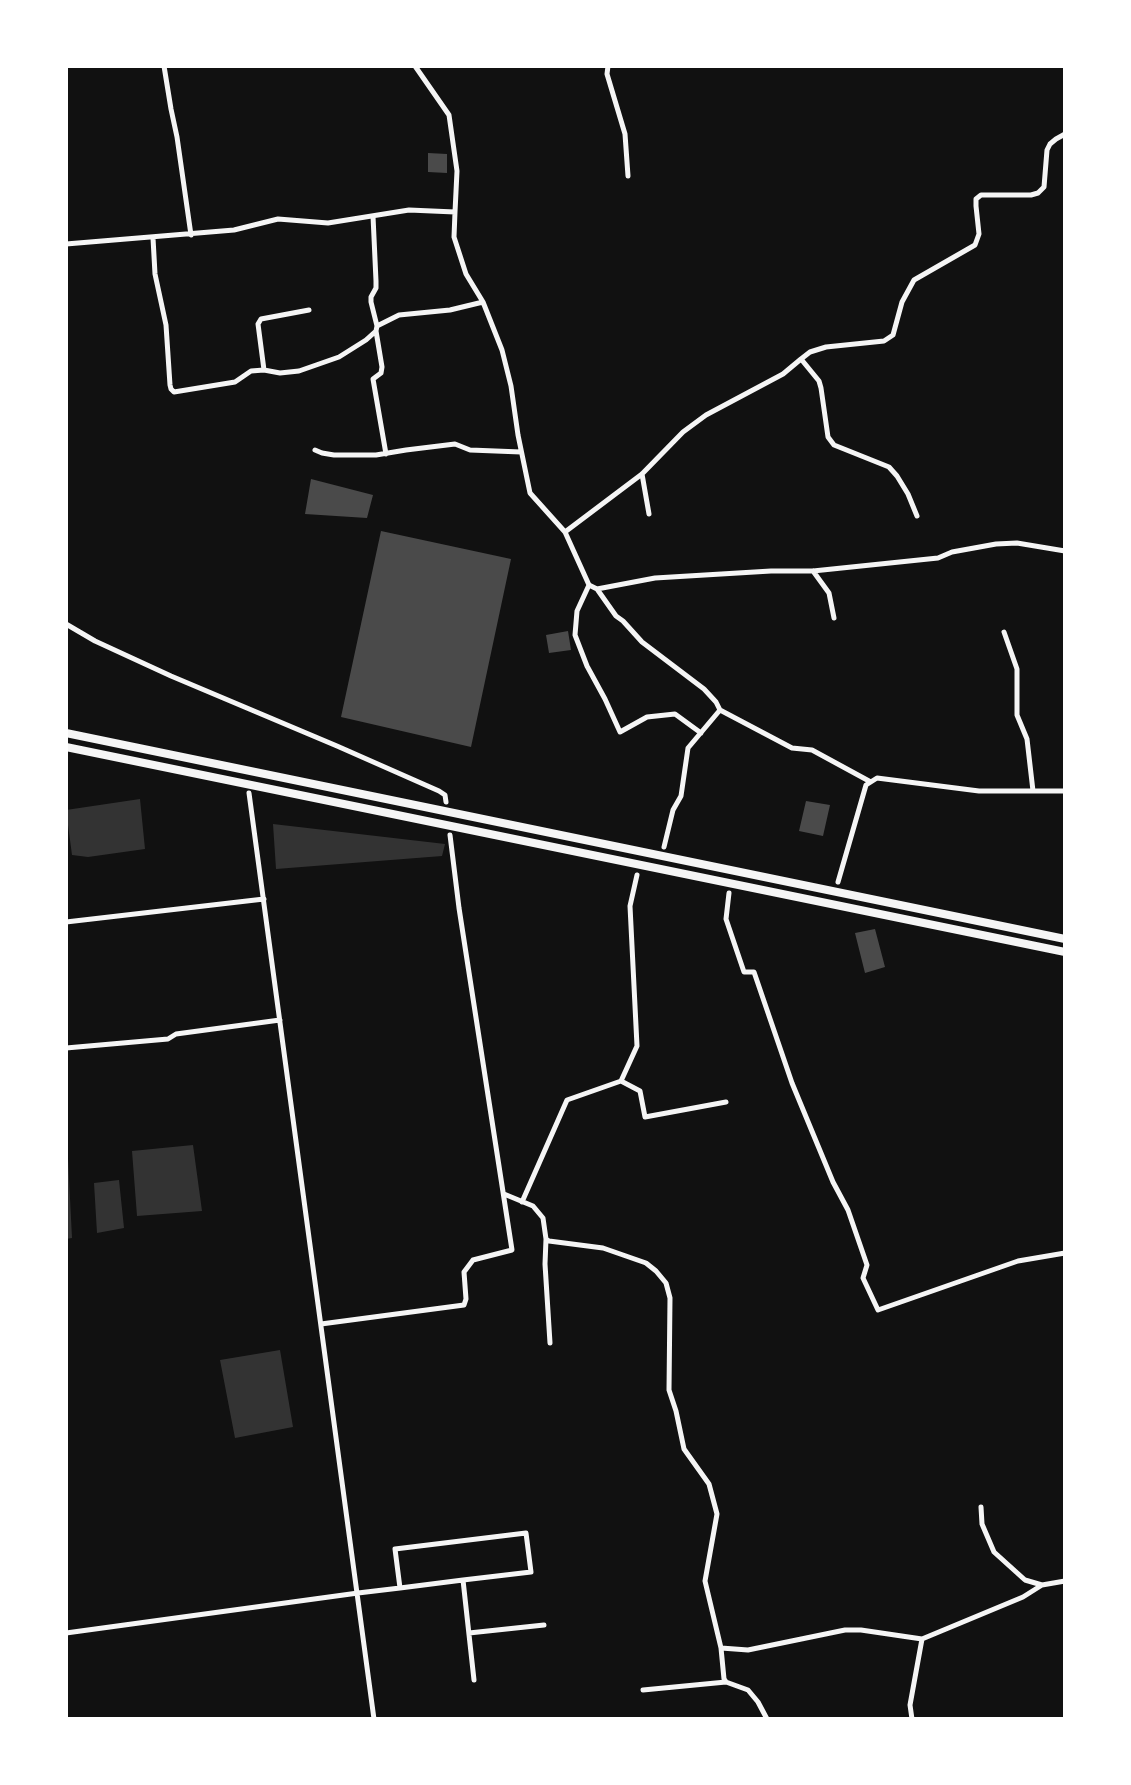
<!DOCTYPE html>
<style>
body{margin:0}
#map{position:relative;width:1131px;height:1785px;overflow:hidden;background:#111;font-family:"Open Sans",sans-serif}
canvas{display:block}
.frame{position:absolute;inset:0;border:68px solid #fff;pointer-events:none}
</style>
<div id="map">
<canvas width="1131" height="1785"></canvas>
<div class="frame"></div>
</div>
<script>
const g = document.querySelector('canvas').getContext('2d');
g.lineJoin = 'round';
function fillPath(path, color) { g.fillStyle = color; g.fill(path, 'evenodd'); }
const toPath = rows => new Path2D(rows.map(r => 'M' + r).join(''));
function trace(path, color, width, dash) { g.strokeStyle = color; g.lineWidth = width; g.lineCap = dash ? 'butt' : 'round'; g.setLineDash(dash || []); g.stroke(path); }
const water = toPath([
 [140,799,145,849,88,857,72,855,66,810],
 [273,824,445,844,442,856,276,869],
 [66,1118,72,1238,66,1239],
 [193,1145,202,1211,137,1216,132,1151],
 [119,1180,124,1228,97,1233,94,1183],
 [280,1350,293,1427,235,1438,220,1360]
]);
const building = toPath([
 [428,153,447,154,447,173,428,172],
 [311,479,373,495,367,518,305,514],
 [381,531,511,559,471,747,341,717],
 [568,631,571,650,549,653,546,635],
 [806,801,830,805,823,836,799,831],
 [875,929,885,967,865,973,855,933]
]);
const minor = toPath([
 [164,66,171,109,177,137,191,235],
 [608,66,607,74,625,134,628,176],
 [455,212,454,237,466,274,483,302,502,350,511,386,518,435,530,493,565,532,589,585,577,611,575,635,587,666,605,699,620,732,647,717,675,714,701,733],
 [373,216,376,281,376,288,371,297,371,302,377,326,376,331,382,367,381,373,373,379,386,454],
 [153,238,155,274,166,325,170,385,171,389,174,392,235,382,251,371,264,370,280,373,299,371,339,357,366,340,376,331],
 [66,244,234,230,278,219,328,223,409,210,455,212,457,171,449,115,415,66],
 [377,326,399,315,450,310,483,302],
 [264,370,258,324,261,319,309,310],
 [315,450,322,453,334,455,376,455,406,450,455,444,470,450,521,452],
 [642,474,649,514],
 [917,516,908,494,897,476,889,467,834,445,828,437,821,388,819,381,801,359,810,352,826,347,884,341,893,335,902,302,914,280,975,245,979,234,976,206,976,199,981,195,1031,195,1038,193,1044,187,1047,150,1050,144,1056,139,1065,134],
 [565,532,642,474,683,432,706,415,783,374,801,359],
 [813,571,829,593,834,618],
 [589,585,597,589,616,616,623,621,642,642,704,689,716,702,720,710,688,748,681,796,673,810,664,847],
 [597,589,655,578,771,571,813,571,938,558,952,552,996,544,1017,543,1065,551],
 [66,624,95,641,171,676,337,746,439,791,445,795,446,802],
 [1004,632,1017,669,1017,715,1027,739,1033,791],
 [720,710,792,748,812,750,869,781],
 [249,793,374,1719],
 [838,882,866,785,877,778,979,791,1065,791],
 [729,893,726,919,744,972,754,972,792,1083,833,1182,848,1210,867,1265,863,1278,878,1310,1018,1261,1065,1253],
 [66,922,264,899],
 [66,1048,168,1039,176,1034,280,1020],
 [621,1081,640,1091,645,1117,726,1102],
 [504,1194,533,1206,543,1218,546,1239,549,1241,603,1248,646,1263,656,1271,666,1283,670,1298,669,1390,676,1411,684,1449,709,1484,717,1514,705,1581,721,1648,748,1650,845,1630,861,1630,922,1639,1023,1597,1042,1585,1025,1580,994,1552,982,1524,981,1507],
 [522,1202,567,1100,621,1081,637,1046,630,906,637,875],
 [546,1239,545,1264,550,1343],
 [321,1324,464,1305,466,1299,464,1272,473,1260,512,1250,459,908,450,835],
 [463,1580,474,1680],
 [1042,1585,1065,1581],
 [66,1633,358,1593,400,1588,463,1580,531,1572,526,1533,395,1549,400,1588],
 [469,1633,544,1625],
 [721,1648,724,1679,726,1682,748,1690,758,1702,767,1719],
 [643,1690,726,1682],
 [912,1719,910,1705,922,1639]
]);
const trunk = toPath([
 [66,733,1065,939],
 [66,747,1065,952]
]);
fillPath(water, '#333');
fillPath(building, '#4a4a4a');
trace(minor, '#f5f5f5', 5);
trace(trunk, '#f5f5f5', 8);
</script>
